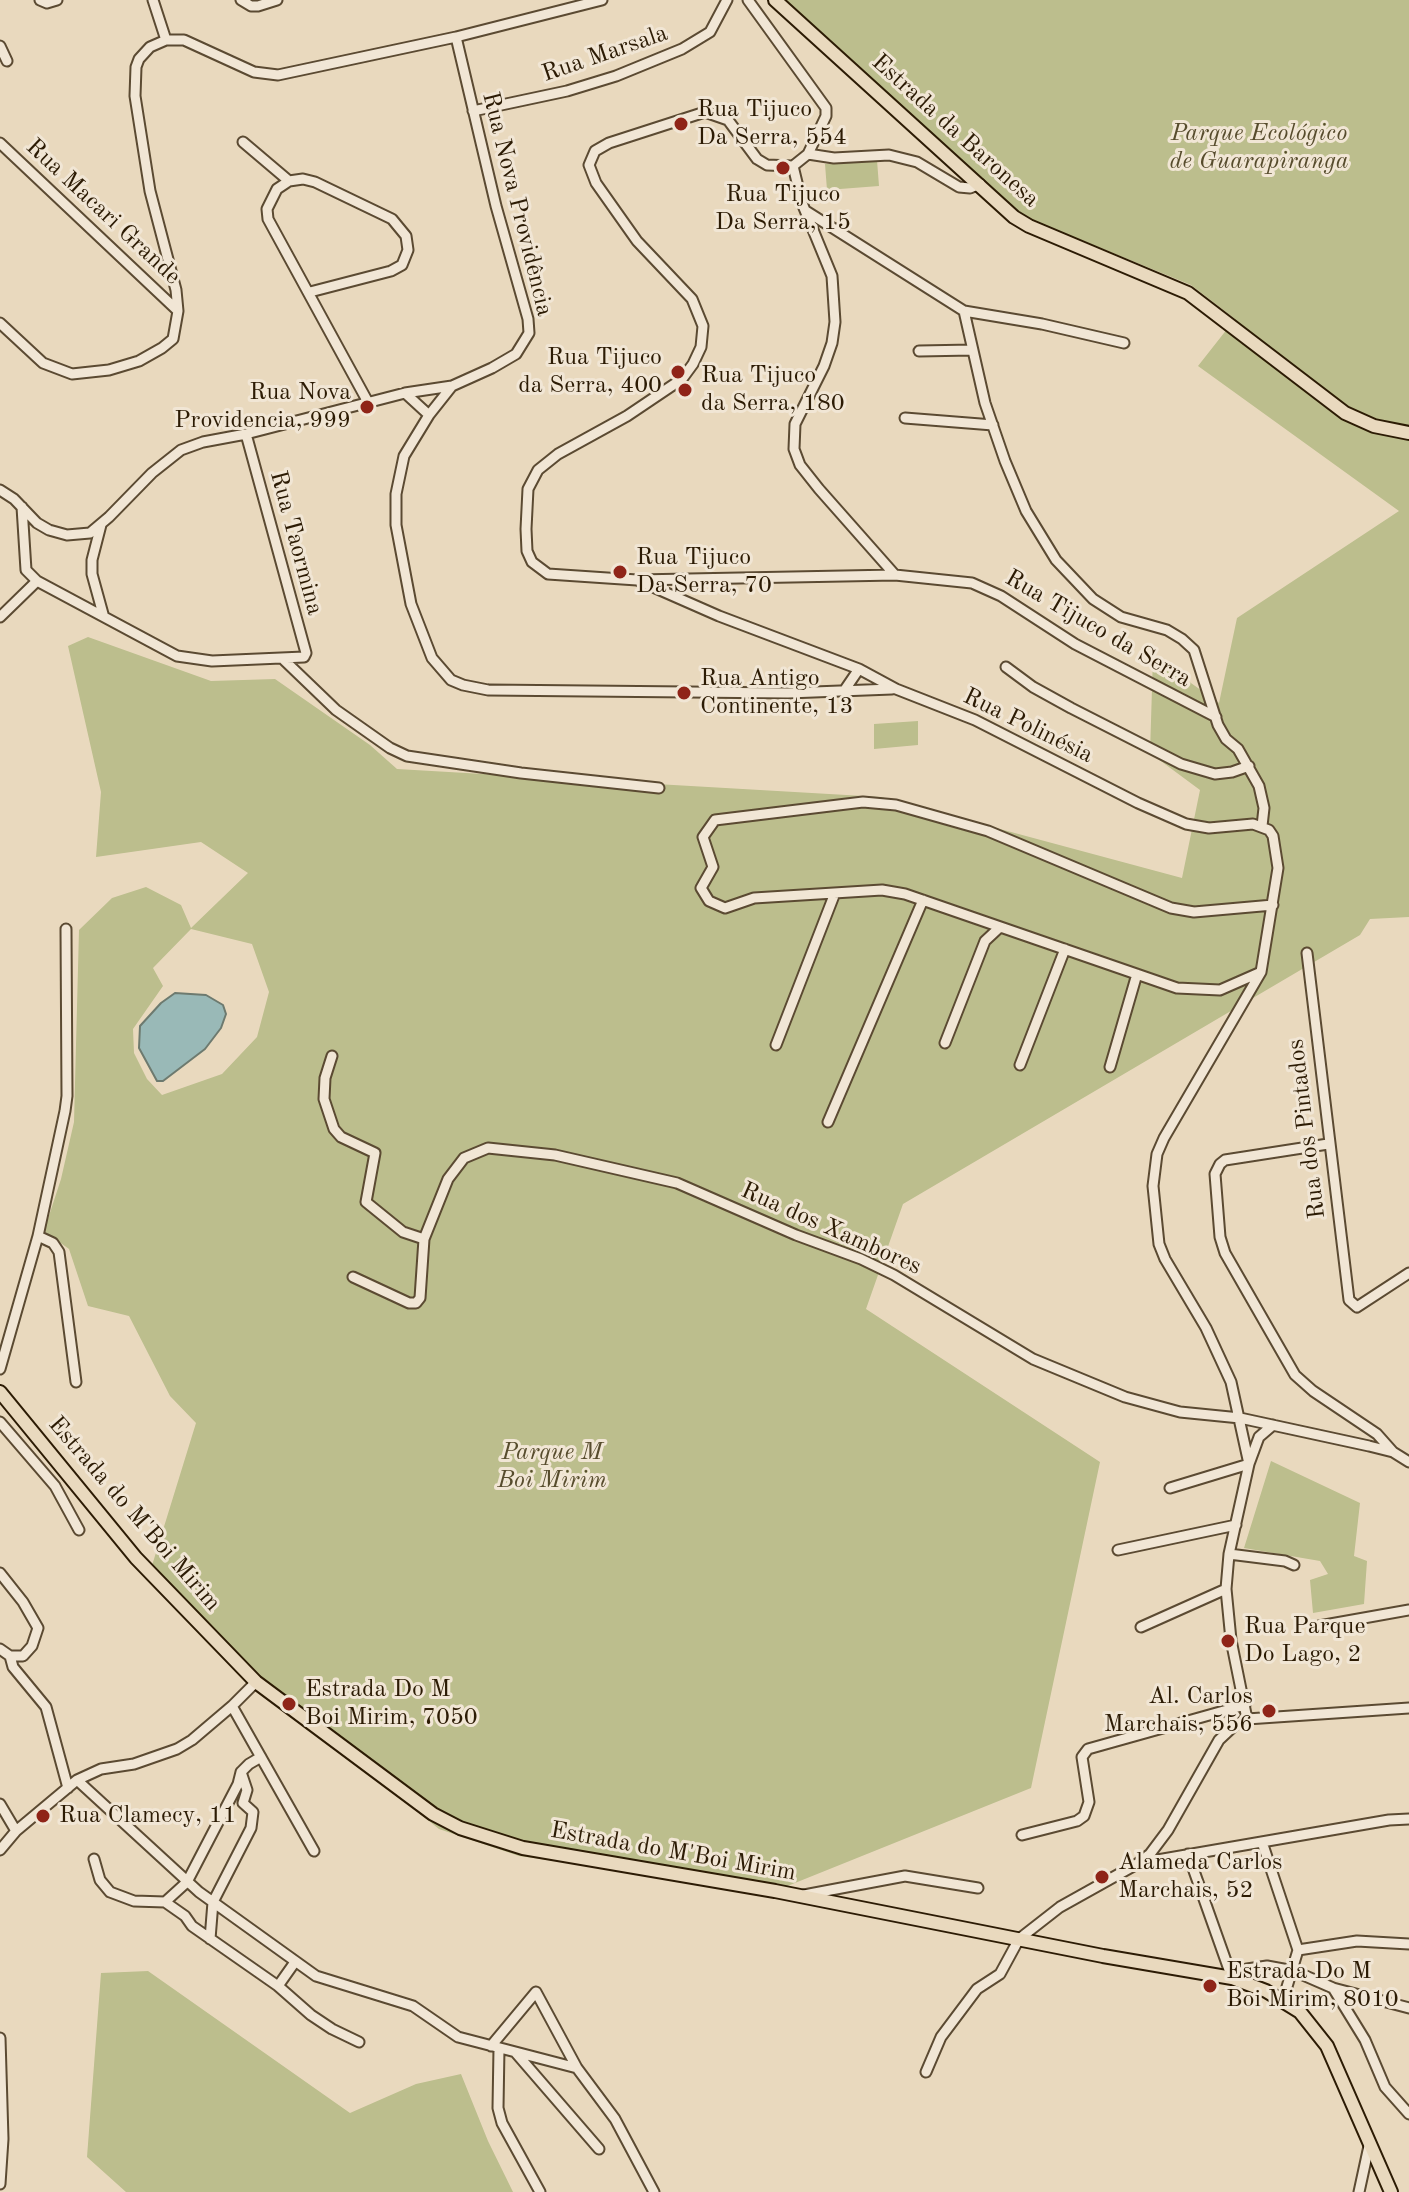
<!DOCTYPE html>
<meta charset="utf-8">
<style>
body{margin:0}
canvas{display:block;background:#e9d9be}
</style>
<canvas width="1409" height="2192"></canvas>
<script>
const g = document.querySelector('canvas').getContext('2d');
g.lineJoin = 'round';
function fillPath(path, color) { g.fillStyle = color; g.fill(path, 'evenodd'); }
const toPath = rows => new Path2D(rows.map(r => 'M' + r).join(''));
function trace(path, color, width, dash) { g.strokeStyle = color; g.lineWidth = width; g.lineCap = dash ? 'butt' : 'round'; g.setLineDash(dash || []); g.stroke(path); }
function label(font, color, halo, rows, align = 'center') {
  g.font = font + ' "Old Standard TT",serif'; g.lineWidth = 6; g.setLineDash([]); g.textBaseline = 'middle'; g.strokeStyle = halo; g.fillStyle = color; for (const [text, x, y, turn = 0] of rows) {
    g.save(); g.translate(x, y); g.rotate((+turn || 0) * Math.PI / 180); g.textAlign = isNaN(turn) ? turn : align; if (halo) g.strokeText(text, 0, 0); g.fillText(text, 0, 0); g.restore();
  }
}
const green = toPath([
 [779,0,1409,0,1409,917,1370,919,1360,935,903,1204,866,1309,1100,1462,1031,1788,775,1891,519,1856,439,1829,256,1682,150,1572,196,1423,170,1396,129,1316,88,1306,69,1249,44,1231,61,1179,74,1122,79,930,112,898,146,887,181,905,191,928,248,873,201,842,96,857,101,792,68,646,88,637,211,681,275,679,370,745,397,769,881,797,1182,878,1200,790,1150,753,1153,656,1219,703,1237,618,1399,511,1198,366,1235,319,1191,285,1015,213],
 [191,929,252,944,269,992,257,1037,222,1074,162,1095,147,1079,134,1053,133,1029,163,986,153,968],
 [877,160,879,186,827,190,825,164],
 [918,721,918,745,874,749,874,724],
 [1271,1461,1360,1503,1354,1556,1367,1561,1364,1604,1313,1613,1310,1580,1328,1574,1320,1561,1244,1548],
 [148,1971,350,2113,416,2084,461,2074,488,2141,513,2192,126,2192,87,2157,101,1973]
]);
const water = toPath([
 [175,993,206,995,223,1005,226,1014,221,1028,205,1049,163,1081,157,1081,139,1048,140,1026,161,1003,175,993]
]);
const minor = toPath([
 [40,0,47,3,57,0],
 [153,0,166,40],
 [241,0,251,6,258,6,277,0],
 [748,0,826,108,826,116,808,154,793,166],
 [0,46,7,61],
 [473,111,567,91,616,76,682,49,710,32,727,0],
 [243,142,289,181],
 [0,143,178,311],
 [808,154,834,158,889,155,917,162,959,187,970,188,980,184],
 [793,166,767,165,757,159,728,120,705,112,609,143,595,151,589,165,596,183,637,241,692,299,703,326,701,347,693,364,682,379,627,416,558,454,538,470,528,489,526,529,527,551,532,562,548,574,637,580,895,575,972,583,1001,596,1075,644,1216,717],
 [793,166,802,203,832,276,835,322,832,343,824,366,795,424,794,449,800,465,819,489,895,575],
 [806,211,964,311,1042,324,1124,343],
 [310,292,391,271,402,265,408,250,406,236,392,219,315,182,303,179,289,181,277,189,267,209,268,219,369,404],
 [964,311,985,403,1005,461,1026,511,1056,560,1093,599,1121,617,1167,630,1182,639,1194,650,1218,725,1226,739,1238,749,1259,786,1264,808,1262,826],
 [0,323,43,363,72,374,109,370,139,361,162,348,173,339,178,311,176,290,150,191,135,96,136,67,139,59,150,47,166,40,184,40,254,72,278,75,456,37,602,0],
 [919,351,972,350],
 [452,386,429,415,404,456,396,494,396,525,411,604,432,658,451,680,463,685,488,690,788,693,892,689],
 [405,393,429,415],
 [905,418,993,425],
 [0,490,14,499,37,523,49,530,67,535,90,533,109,517,152,473,181,450,203,442,246,434,405,393,452,386,492,368,516,354,529,333,528,319,496,206,456,37],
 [101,525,92,560,92,574,103,614],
 [637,580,719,616,859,669,896,689,975,720,1138,803,1186,824,1209,828,1253,824,1269,830,1273,836,1278,868,1261,972,1164,1138,1157,1154,1153,1186,1159,1244,1165,1259,1206,1328,1231,1382,1249,1464,1229,1554,1226,1589,1231,1640,1247,1719],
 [37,581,177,656,212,661,304,657,306,653,246,434],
 [0,617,37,581,26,570,22,507],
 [284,660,336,710,390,748,407,756,521,773,659,788],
 [1006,667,1033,687,1071,708,1181,764,1215,774,1232,772,1249,766],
 [844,691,859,669],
 [1307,953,1349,1300,1357,1307,1409,1273],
 [1261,972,1220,990,1177,988,905,894,882,890,754,898,725,908,709,901,701,888,713,867,703,837,715,820,863,802,896,805,988,831,1171,908,1194,912,1273,905],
 [945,1043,985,941,1000,927],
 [776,1045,835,893],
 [332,1056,325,1078,324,1099,334,1129,341,1137,375,1153,366,1202,403,1232,424,1239],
 [1020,1065,1065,949],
 [1110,1067,1137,974],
 [828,1122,923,900],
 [1328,1144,1225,1160,1220,1164,1215,1174,1220,1237,1225,1253,1295,1375,1313,1391,1377,1434,1393,1452],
 [38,1236,53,1243,59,1252,76,1382],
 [353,1277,409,1303,416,1303,420,1298,424,1239,448,1179,464,1158,488,1148,555,1155,677,1183,796,1235,861,1259,894,1275,1033,1359,1125,1397,1180,1412,1240,1418,1369,1446,1393,1452,1409,1462],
 [0,1369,38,1236,65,1111,67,1096,66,929],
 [0,1422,55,1486,79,1530],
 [1170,1488,1249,1464,1259,1437,1273,1425],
 [1118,1550,1236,1525],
 [1229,1554,1285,1561,1294,1565],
 [0,1573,23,1602,38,1628,32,1646,23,1656,10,1656,0,1649],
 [1319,1626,1409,1610],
 [1141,1627,1226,1589],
 [10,1656,13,1667,46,1707,68,1788],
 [232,1706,314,1851],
 [261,1757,249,1764,241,1772,238,1784,187,1882,165,1902,185,1916,192,1926,278,1986],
 [77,1780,199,1892,316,1976,413,2006,458,2037,577,2068],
 [0,1804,16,1831],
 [1022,1835,1077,1821,1084,1816,1089,1802,1082,1757,1088,1749,1245,1705],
 [1262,1842,1298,1950,1283,2000],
 [0,1850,16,1831,77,1780,101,1769,134,1764,177,1749,192,1740,232,1706,256,1682],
 [1188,1854,1232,1978,1247,1969,1267,1966,1294,1971,1333,1988,1409,2008],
 [94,1859,100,1880,110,1892,134,1901,165,1902],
 [1140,1863,1389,1820,1409,1819],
 [804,1895,905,1876,978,1888],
 [210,1939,213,1902,251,1828,253,1812,243,1803,247,1790,241,1772],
 [1298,1950,1357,1941,1409,1944],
 [295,1962,278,1986,311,2015,332,2029,359,2042],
 [1333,1988,1365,2040,1385,2087,1409,2114],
 [0,2038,3,2139,0,2184],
 [491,2046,536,1992,577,2068,615,2119,654,2192],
 [499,2048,498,2108,502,2123,540,2192],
 [516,2053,599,2149],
 [926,2072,941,2037,977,1989,1000,1974,1019,1939,1060,1907,1137,1864,1150,1854,1168,1830,1219,1740,1235,1725,1247,1719,1409,1708],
 [1359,2192,1369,2146]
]);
const major = toPath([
 [775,0,1014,217,1029,226,1188,293,1345,413,1374,426,1409,433],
 [0,1392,136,1558,256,1682,433,1814,460,1828,523,1848,775,1891,1103,1956,1232,1978,1266,1991,1300,2012,1327,2046,1391,2192]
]);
const markers = [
 [681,124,8,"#8f2418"],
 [783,168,8,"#8f2418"],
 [678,372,8,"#8f2418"],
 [685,390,8,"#8f2418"],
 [367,407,8,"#8f2418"],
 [620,572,8,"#8f2418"],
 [684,693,8,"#8f2418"],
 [1228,1641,8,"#8f2418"],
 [289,1704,8,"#8f2418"],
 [1269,1711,8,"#8f2418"],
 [43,1816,8,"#8f2418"],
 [1102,1877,8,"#8f2418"],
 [1210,1986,8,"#8f2418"]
];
const streetNames = [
 ["Rua Marsala",605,54,-19],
 ["Estrada da Baronesa",955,131,42],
 ["Rua Nova Providência",517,204,76],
 ["Rua Macari Grande",103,212,43],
 ["Rua Taormina",296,543,75],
 ["Rua Tijuco da Serra",1098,629,30],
 ["Rua Polinésia",1028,726,26],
 ["Rua dos Pintados",1307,1129,-97],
 ["Rua dos Xambores",831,1229,24],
 ["Estrada do M'Boi Mirim",134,1514,49],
 ["Estrada do M'Boi Mirim",673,1852,10]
];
const poiNames = [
 ["Rua Tijuco",697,110],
 ["Da Serra, 554",697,138],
 ["Rua Tijuco",783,195,"center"],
 ["Da Serra, 15",783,223,"center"],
 ["Rua Tijuco",662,358,"right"],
 ["da Serra, 400",662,386,"right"],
 ["Rua Tijuco",701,376],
 ["da Serra, 180",701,404],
 ["Rua Nova",351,393,"right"],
 ["Providencia, 999",351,421,"right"],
 ["Rua Tijuco",636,558],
 ["Da Serra, 70",636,586],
 ["Rua Antigo",700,679],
 ["Continente, 13",700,707],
 ["Rua Parque",1244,1627],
 ["Do Lago, 2",1244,1655],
 ["Estrada Do M",305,1690],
 ["Boi Mirim, 7050",305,1718],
 ["Al. Carlos",1253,1697,"right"],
 ["Marchais, 556",1253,1725,"right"],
 ["Rua Clamecy, 11",59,1816],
 ["Alameda Carlos",1118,1863],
 ["Marchais, 52",1118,1891],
 ["Estrada Do M",1226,1972],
 ["Boi Mirim, 8010",1226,2000]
];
const parkNames = [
 ["Parque Ecológico",1259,134],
 ["de Guarapiranga",1259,162],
 ["Parque M",552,1453],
 ["Boi Mirim",552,1481]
];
fillPath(green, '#bcbe8d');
fillPath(water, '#99b9b7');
trace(water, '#6d7a6f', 2);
trace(minor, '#5b4a32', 13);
trace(major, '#2c1b04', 16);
trace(minor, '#f1e6d5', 9);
trace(major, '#e9d9be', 12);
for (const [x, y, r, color] of markers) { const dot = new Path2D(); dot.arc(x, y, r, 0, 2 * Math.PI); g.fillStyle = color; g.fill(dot); trace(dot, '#f1e6d5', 3); }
label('24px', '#2c1b04', '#f1e6d5', streetNames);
label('24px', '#2c1b04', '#f1e6d5', poiNames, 'left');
label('italic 24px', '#574c2d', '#f1e6d5', parkNames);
</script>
